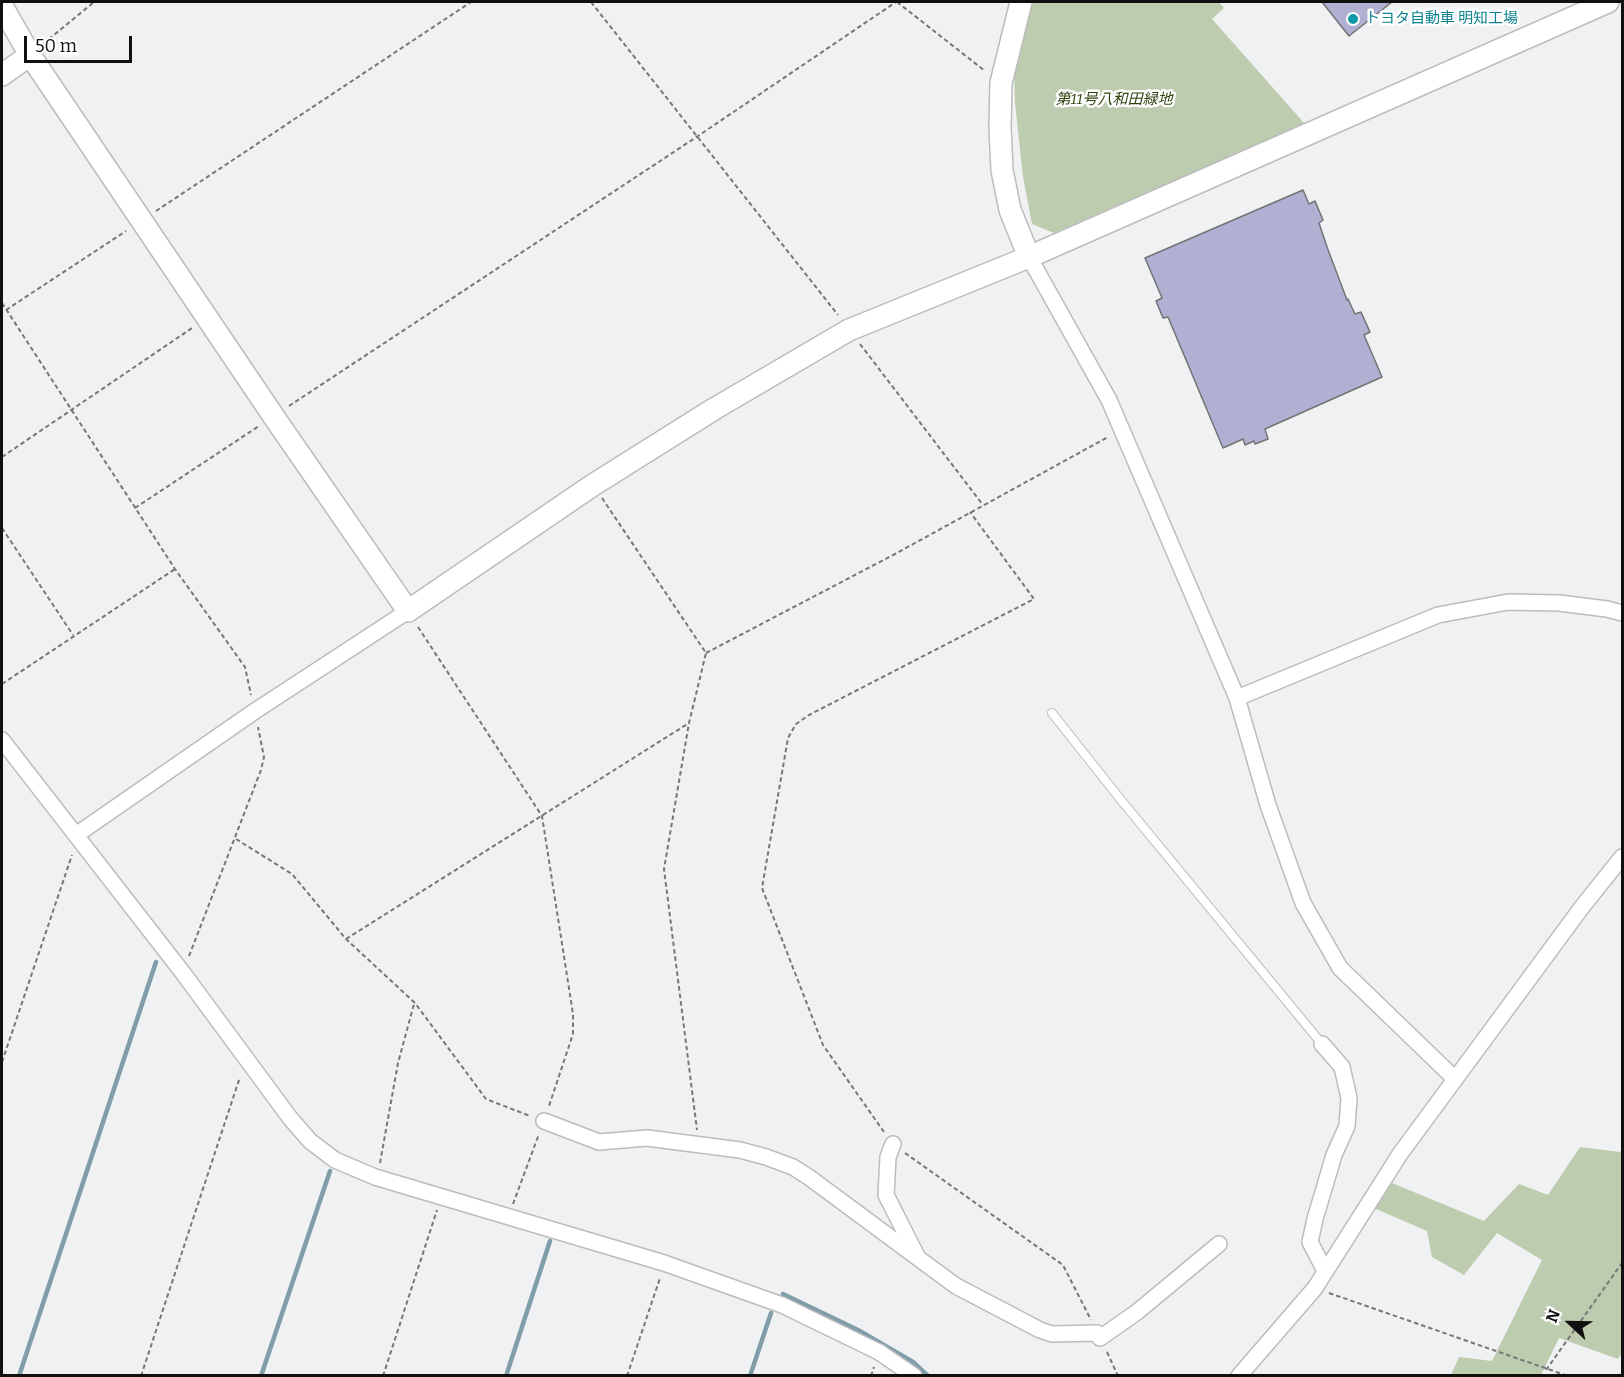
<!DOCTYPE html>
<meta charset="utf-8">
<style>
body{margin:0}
#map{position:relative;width:1624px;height:1377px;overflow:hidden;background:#f0f1f2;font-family:Bitter,serif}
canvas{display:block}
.frame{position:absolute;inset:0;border:3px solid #101010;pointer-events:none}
.north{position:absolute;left:1540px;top:1293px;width:60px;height:60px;-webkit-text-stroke:4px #fff;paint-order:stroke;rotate:292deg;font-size:16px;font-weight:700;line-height:24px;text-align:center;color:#101010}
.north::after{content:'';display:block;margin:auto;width:21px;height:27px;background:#101010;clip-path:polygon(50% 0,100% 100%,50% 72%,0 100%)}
.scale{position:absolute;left:24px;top:36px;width:108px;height:27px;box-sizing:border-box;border:3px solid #101010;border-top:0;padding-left:8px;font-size:18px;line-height:21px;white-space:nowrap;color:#101010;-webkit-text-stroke:4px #fff;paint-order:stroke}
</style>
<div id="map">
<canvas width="1624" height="1377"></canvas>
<div class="frame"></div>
<div class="north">N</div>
<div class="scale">50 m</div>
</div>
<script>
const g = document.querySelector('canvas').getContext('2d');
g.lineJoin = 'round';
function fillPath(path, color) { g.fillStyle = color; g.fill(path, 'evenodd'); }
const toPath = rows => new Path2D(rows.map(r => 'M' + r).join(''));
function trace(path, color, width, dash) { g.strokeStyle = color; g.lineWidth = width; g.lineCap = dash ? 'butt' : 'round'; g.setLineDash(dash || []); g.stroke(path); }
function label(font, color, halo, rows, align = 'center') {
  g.font = font + ' Bitter,"Noto Sans JP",serif'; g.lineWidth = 5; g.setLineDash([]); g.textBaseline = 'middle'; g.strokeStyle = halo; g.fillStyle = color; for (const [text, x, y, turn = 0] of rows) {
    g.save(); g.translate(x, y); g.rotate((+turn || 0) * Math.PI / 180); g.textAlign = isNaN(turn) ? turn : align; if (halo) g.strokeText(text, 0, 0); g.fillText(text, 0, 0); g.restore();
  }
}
const green = toPath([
 [1030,2,1219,2,1224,8,1212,19,1305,124,1054,233,1032,224,1023,177,1015,103,1014,66],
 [1580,1147,1620,1152,1622,1149,1622,1353,1618,1359,1559,1338,1541,1375,1451,1375,1459,1357,1492,1361,1542,1260,1497,1233,1464,1275,1432,1257,1427,1231,1374,1208,1392,1183,1484,1221,1519,1184,1548,1195]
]);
const stream = toPath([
 [783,1294,858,1330,913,1362,928,1376],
 [19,1376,156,962],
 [261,1376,330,1171],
 [506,1376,550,1241],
 [750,1376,771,1313]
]);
const building = toPath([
 [1322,2,1392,2,1349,36,1322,2],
 [1303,190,1309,204,1315,201,1323,220,1319,223,1327,247,1347,300,1348,299,1355,314,1361,312,1370,332,1364,335,1382,377,1265,429,1268,439,1255,444,1254,441,1245,445,1243,439,1223,448,1168,317,1163,318,1156,301,1162,298,1145,258,1303,190]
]);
const path = toPath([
 [591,2,838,315],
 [897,2,985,71],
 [43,44,94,2],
 [156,211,471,2],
 [2,303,175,569,245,667,251,695],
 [6,310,126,231],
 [860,344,983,505],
 [289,406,698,136,896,2],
 [2,457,192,328],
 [602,498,706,653,689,723,664,869,697,1130],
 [135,508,259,426],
 [2,528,73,635],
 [418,627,542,816,573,1014,573,1034,549,1106],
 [706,653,895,554,1108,437],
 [2,684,175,569],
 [236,839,292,874,346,939,415,1003,486,1099,530,1116],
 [346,939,689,723],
 [189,956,261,770,264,757,258,727],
 [2,1062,72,855],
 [884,1132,823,1045,762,888,788,738,796,724,809,715,1034,599,970,512],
 [905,1153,1063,1265,1091,1320],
 [380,1163,398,1063,414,1004],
 [513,1204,539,1134],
 [1329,1293,1568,1376],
 [1107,1352,1118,1376],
 [1546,1370,1622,1263],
 [141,1376,240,1077],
 [383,1376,437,1210],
 [627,1376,660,1278],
 [871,1376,874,1367]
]);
const lane = toPath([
 [1052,713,1121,800,1322,1044]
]);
const street = toPath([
 [1029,257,1109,400,1237,698,1268,805,1303,903,1340,968,1454,1078],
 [1237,698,1438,615,1508,602,1559,603,1607,609,1622,613],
 [2,740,183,973,290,1118,310,1141,335,1160,375,1177,664,1263,782,1305,879,1352,914,1376],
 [76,835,255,711,408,611],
 [1322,1044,1342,1067,1349,1098,1347,1126,1334,1155,1315,1219,1310,1242,1325,1271],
 [544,1121,599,1142,647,1138,740,1150,766,1157,793,1167,810,1178,918,1258],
 [893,1144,888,1157,886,1195,918,1258,956,1286,1040,1330,1052,1334,1097,1333],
 [1100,1338,1137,1312,1219,1244],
 [1239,1376,1315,1288,1400,1154,1582,907,1622,857]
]);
const secondary = toPath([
 [1021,2,1001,83,1000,127,1002,170,1010,210,1029,257],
 [2,6,30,55,274,417,408,611,593,485,714,409,849,330,1029,257,1608,2],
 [2,75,30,55]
]);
const markers = [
 [1353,19,6,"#0f9aa8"]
];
const cultureNames = [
 ["トヨタ自動車 明知工場",1365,19]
];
const parkNames = [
 ["第11号八和田緑地",1114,100]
];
fillPath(green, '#bdcbae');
trace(stream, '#809da9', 4.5);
fillPath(building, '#b0b0d3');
trace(building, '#737374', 1.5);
trace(lane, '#bbbcbd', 10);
trace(street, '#bbbcbd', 18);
trace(secondary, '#bbbcbd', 24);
trace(path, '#777', 2, [4.5, 3]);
trace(lane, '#fff', 8);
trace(street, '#fff', 15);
trace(secondary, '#fff', 21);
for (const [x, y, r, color] of markers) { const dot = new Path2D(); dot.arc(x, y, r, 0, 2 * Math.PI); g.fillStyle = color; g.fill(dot); trace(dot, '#fff', 2); }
label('15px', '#0d838f', '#fff', cultureNames, 'left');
label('italic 15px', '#2f430f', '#fff', parkNames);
</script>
